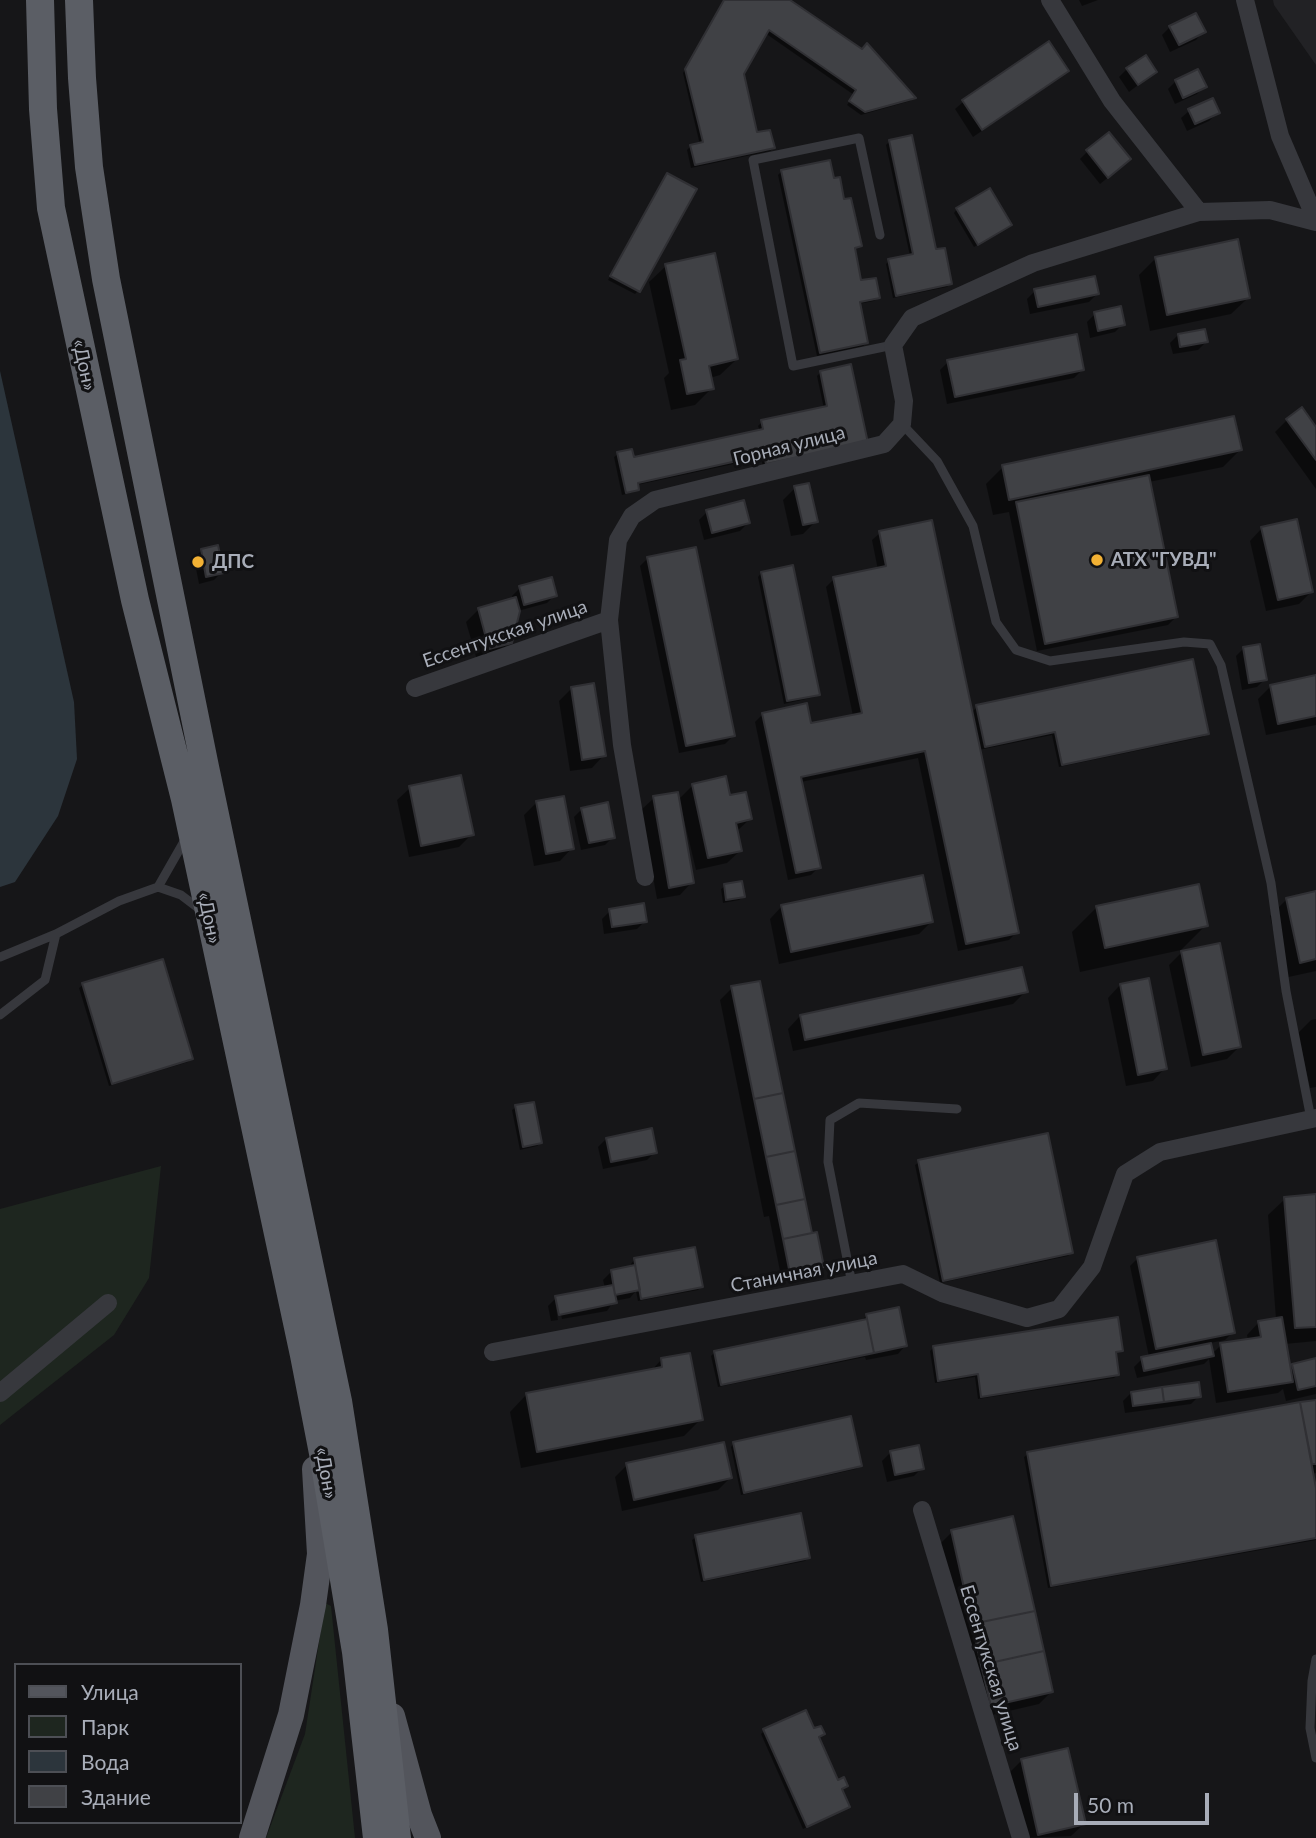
<!DOCTYPE html>
<meta charset="utf-8">
<style>
body{margin:0}
#map{position:relative;width:1316px;height:1838px;overflow:hidden;background:#161618;font-family:Lato,sans-serif}
canvas{display:block}
.legend{position:absolute;left:14px;top:1663px;width:228px;height:161px;box-sizing:border-box;background:#111113;border:2px solid #4d4f55;margin:0;padding:9px 12px;list-style:none;font-size:21px;color:#a8adb8}
.legend li{display:flex;align-items:center;gap:14px;height:35px}
.legend b{width:35px;border:2px solid #4d4f55}
.scale{position:absolute;left:1074px;top:1793px;width:135px;height:32px;box-sizing:border-box;border:4px solid #a8adb8;border-top:0;padding-left:9px;font-size:21px;line-height:24px;white-space:nowrap;color:#a8adb8;-webkit-text-stroke:5px #111113;paint-order:stroke}
</style>
<div id="map">
<canvas width="1316" height="1838"></canvas>
<ul class="legend">
<li><b style="height:9px;background:#53555c"></b>Улица</li>
<li><b style="height:19px;background:#1e261f"></b>Парк</li>
<li><b style="height:19px;background:#2c353c"></b>Вода</li>
<li><b style="height:19px;background:#404145"></b>Здание</li>
</ul>
<div class="scale">50 m</div>
</div>
<script>
const g = document.querySelector('canvas').getContext('2d');
g.lineJoin = 'round';
function fillPath(path, color) { g.fillStyle = color; g.fill(path, 'evenodd'); }
const toPath = rows => new Path2D(rows.map(r => 'M' + r).join(''));
function trace(path, color, width, dash) { g.strokeStyle = color; g.lineWidth = width; g.lineCap = dash ? 'butt' : 'round'; g.setLineDash(dash || []); g.stroke(path); }
function label(font, color, halo, rows, align = 'center') {
  g.font = font + ' Lato,sans-serif'; g.lineWidth = 6; g.setLineDash([]); g.textBaseline = 'middle'; g.strokeStyle = halo; g.fillStyle = color; for (const [text, x, y, turn = 0] of rows) {
    g.save(); g.translate(x, y); g.rotate((+turn || 0) * Math.PI / 180); g.textAlign = isNaN(turn) ? turn : align; if (halo) g.strokeText(text, 0, 0); g.fillText(text, 0, 0); g.restore();
  }
}
const built = toPath([
 [1273,0,1316,0,1316,65,1274,5]
]);
const green = toPath([
 [161,1166,149,1278,114,1335,0,1425,0,1209],
 [325,1603,331,1606,355,1838,266,1838,305,1734]
]);
const water = toPath([
 [0,371,74,702,77,759,58,816,15,882,0,887]
]);
const shadow = toPath([
 [724,0,787,0,913,98,910,101,861,115,847,105,854,95,765,33,742,74,755,135,773,148,770,151,691,168,687,150,691,146,700,145,683,73],
 [1079,0,1098,0,1082,6],
 [1170,27,1203,32,1196,40,1170,52,1162,35],
 [1048,43,1067,70,1059,78,973,137,955,109,963,102],
 [1127,69,1155,72,1129,92,1119,77],
 [1176,81,1204,86,1197,94,1175,104,1168,89],
 [1189,111,1217,113,1209,121,1187,131,1181,118],
 [890,141,935,251,950,283,947,287,893,298,886,264,889,261,910,256,886,145],
 [1088,151,1121,167,1100,184,1080,159],
 [782,171,843,201,860,246,853,250,860,282,878,298,874,301,858,304,866,343,863,346,817,356,778,175],
 [664,178,638,291,635,294,608,280],
 [957,209,1006,228,974,247,954,213],
 [1156,258,1248,298,1231,314,1150,331,1139,275],
 [666,266,737,359,720,375,710,378,712,388,695,405,671,410,664,378,669,373,649,282],
 [1035,291,1097,294,1089,302,1030,314,1027,299],
 [1095,314,1123,324,1115,332,1090,338,1087,322],
 [1178,335,1206,342,1198,350,1173,354,1170,343],
 [948,362,1082,370,1074,378,947,404,940,370],
 [821,372,866,442,763,467,761,458,637,485,638,489,634,492,622,495,614,457,618,454,633,459,760,431,758,426,762,422,824,409,817,376],
 [1287,420,1316,430,1316,489,1275,432],
 [1240,450,1223,467,1149,482,1176,617,1168,625,1037,651,1009,512,993,515,986,484,1003,467],
 [795,488,816,521,803,534,791,536,783,500],
 [707,512,748,523,740,531,704,540,699,520],
 [1262,528,1311,592,1299,604,1266,611,1250,541],
 [880,533,971,713,977,707,1207,733,1203,737,1059,767,1052,735,979,750,1017,932,1009,940,958,951,918,758,801,782,819,867,811,875,788,880,755,722,763,714,809,725,853,716,826,587,834,579,878,570,872,540],
 [202,550,222,572,214,580,199,584,194,558],
 [648,558,733,736,725,744,679,753,640,566],
 [761,573,818,694,815,697,784,704,758,577],
 [520,588,555,595,547,603,518,611,510,642,497,655,477,660,466,622,479,609,513,600,512,596],
 [1244,648,1265,679,1257,687,1242,690,1236,656],
 [1316,677,1316,725,1266,735,1258,699,1270,687],
 [572,688,604,755,592,768,570,771,559,701],
 [693,785,728,797,750,819,737,831,740,851,727,863,696,870,679,799],
 [410,788,472,834,459,847,409,857,397,800],
 [654,798,692,882,680,895,657,899,641,810],
 [536,803,572,848,560,861,534,866,524,815],
 [582,809,613,837,605,845,581,850,574,817],
 [725,886,743,897,739,900,723,903,721,889],
 [1316,893,1316,971,1284,978,1270,916,1287,899],
 [782,906,931,922,919,934,779,964,770,919],
 [1096,908,1206,925,1181,950,1080,972,1072,932],
 [610,911,645,921,637,929,604,934,602,919],
 [1182,952,1239,1047,1227,1059,1191,1067,1169,965],
 [759,983,810,1235,822,1266,814,1274,782,1281,769,1216,764,1217,720,1000,732,988],
 [83,985,191,1059,188,1062,109,1086,79,988],
 [1120,985,1165,1068,1153,1081,1126,1086,1108,998],
 [1026,991,1013,1004,793,1051,788,1029,800,1016],
 [1316,1019,1316,1087,1310,1088,1298,1033,1311,1020],
 [516,1107,540,1143,537,1146,520,1150,512,1110],
 [606,1139,655,1152,647,1160,603,1169,598,1147],
 [919,1162,1071,1252,1068,1256,940,1283,915,1165],
 [1316,1196,1316,1341,1285,1344,1289,1369,1293,1366,1316,1360,1316,1394,1286,1401,1283,1389,1278,1393,1216,1403,1209,1359,1204,1364,1137,1378,1134,1367,1142,1359,1149,1357,1130,1266,1138,1258,1233,1332,1225,1340,1210,1343,1212,1354,1221,1345,1248,1340,1247,1335,1259,1322,1276,1319,1268,1215,1285,1199],
 [694,1249,701,1286,698,1290,638,1301,636,1291,630,1298,614,1301,607,1311,562,1319,558,1301,555,1301,558,1320,551,1321,548,1306,556,1298,605,1288,603,1280,611,1272,632,1268,631,1264,634,1260],
 [866,1316,905,1346,898,1354,866,1360,865,1357,718,1387,711,1356,715,1352,859,1323],
 [933,1348,1121,1350,1114,1354,1118,1375,1114,1378,978,1399,975,1377,935,1383,930,1351],
 [661,1360,701,1419,684,1436,521,1468,510,1412,526,1395,651,1371],
 [1131,1393,1199,1396,1191,1404,1125,1413,1123,1401],
 [1316,1401,1316,1473,1312,1474,1316,1498,1316,1540,1048,1588,1024,1457,1028,1454],
 [734,1443,860,1466,856,1469,741,1495,731,1447],
 [890,1453,922,1468,914,1476,887,1482,882,1461],
 [627,1465,730,1478,718,1490,622,1511,615,1477],
 [952,1532,1051,1692,1039,1704,979,1718,935,1549],
 [696,1537,808,1557,805,1561,701,1582,692,1540],
 [764,1731,814,1731,823,1734,817,1738,837,1782,846,1786,840,1790,848,1807,803,1829,761,1734],
 [1021,1761,1084,1824,1071,1836,1024,1838,1009,1773]
]);
const building = toPath([
 [724,0,790,0,862,49,867,43,916,98,865,112,849,101,856,90,769,30,744,74,757,132,770,130,775,148,695,165,690,145,703,142,685,69,724,0],
 [1196,13,1206,32,1179,45,1169,26,1196,13],
 [1049,41,1069,71,982,130,962,100,1049,41],
 [1146,55,1157,72,1138,85,1126,68,1146,55],
 [1198,69,1207,87,1183,98,1175,80,1198,69],
 [1213,98,1220,113,1195,124,1188,109,1213,98],
 [1109,132,1131,159,1108,178,1086,150,1109,132],
 [912,135,936,249,945,248,952,284,896,296,888,259,913,254,889,140,912,135],
 [830,160,834,178,840,177,844,199,851,198,862,246,855,248,861,280,876,278,880,298,860,302,868,343,820,353,781,170,830,160],
 [667,173,697,189,640,292,610,276,667,173],
 [990,188,1012,225,978,245,956,208,990,188],
 [1238,239,1250,298,1167,315,1155,257,1238,239],
 [715,253,738,359,709,366,714,389,687,394,680,360,686,359,665,264,715,253],
 [1095,276,1099,294,1038,307,1034,289,1095,276],
 [1121,306,1125,325,1098,331,1094,312,1121,306],
 [1205,329,1208,342,1180,347,1178,334,1205,329],
 [1077,334,1084,370,955,397,947,360,1077,334],
 [851,364,868,443,766,464,764,455,638,483,639,490,626,493,617,452,632,449,634,457,763,429,761,420,827,406,820,371,851,364],
 [1302,407,1316,427,1316,460,1286,419,1302,407],
 [1234,416,1242,450,1009,500,1002,465,1234,416],
 [1149,475,1178,617,1045,644,1016,502,1149,475],
 [809,483,818,522,803,525,794,486,809,483],
 [744,500,750,523,712,533,706,510,744,500],
 [1297,519,1313,592,1278,600,1261,527,1297,519],
 [932,520,1019,933,966,944,925,751,801,777,821,868,796,873,762,713,807,703,811,723,862,713,833,577,886,566,879,531,932,520],
 [218,545,224,573,206,577,201,549,218,545],
 [696,547,735,736,686,746,647,557,696,547],
 [793,565,820,695,787,701,761,572,793,565],
 [552,577,557,596,524,605,519,586,552,577],
 [516,597,520,611,512,643,489,649,478,608,516,597],
 [1260,644,1267,680,1249,683,1243,647,1260,644],
 [1193,659,1209,734,1062,765,1055,732,985,747,976,705,1193,659],
 [1316,675,1316,716,1278,724,1270,685,1316,675],
 [594,683,606,756,582,760,571,687,594,683],
 [461,775,474,835,421,846,409,786,461,775],
 [726,776,730,795,746,792,752,819,736,823,742,851,708,858,692,784,726,776],
 [678,792,694,883,669,888,653,796,678,792],
 [564,796,574,849,546,854,536,801,564,796],
 [608,802,615,838,589,843,581,808,608,802],
 [923,875,933,922,791,952,781,905,923,875],
 [742,881,745,897,726,900,724,884,742,881],
 [1199,884,1208,926,1105,948,1096,906,1199,884],
 [1316,891,1316,959,1300,963,1286,898,1316,891],
 [644,903,647,922,612,927,609,909,644,903],
 [1220,943,1241,1047,1203,1055,1181,951,1220,943],
 [163,959,193,1059,112,1084,82,983,163,959],
 [1022,967,1028,992,805,1040,800,1015,1022,967],
 [1149,978,1167,1069,1138,1075,1120,984,1149,978],
 [760,981,783,1093,754,1099,731,986,760,981],
 [783,1093,795,1151,766,1157,754,1099,783,1093],
 [534,1102,542,1143,523,1147,515,1105,534,1102],
 [652,1128,657,1153,611,1162,606,1138,652,1128],
 [1048,1133,1073,1253,943,1281,918,1160,1048,1133],
 [795,1151,805,1199,776,1205,766,1157,795,1151],
 [1316,1194,1316,1327,1295,1328,1284,1197,1316,1194],
 [805,1199,812,1233,783,1239,776,1205,805,1199],
 [817,1232,824,1267,790,1274,783,1239,817,1232],
 [1216,1240,1235,1333,1156,1349,1137,1257,1216,1240],
 [695,1247,703,1287,641,1299,634,1258,695,1247],
 [635,1265,640,1290,615,1295,611,1270,635,1265],
 [613,1285,617,1303,559,1315,555,1296,613,1285],
 [899,1307,907,1346,874,1353,866,1314,899,1307],
 [1118,1317,1123,1351,1116,1352,1119,1375,981,1397,978,1374,938,1381,933,1346,1118,1317],
 [1282,1317,1293,1382,1228,1392,1220,1343,1261,1337,1258,1321,1282,1317],
 [867,1319,874,1353,721,1385,714,1351,867,1319],
 [1211,1343,1214,1356,1144,1371,1141,1357,1211,1343],
 [690,1353,703,1420,537,1452,526,1393,662,1367,661,1358,690,1353],
 [1316,1358,1316,1386,1298,1390,1292,1364,1316,1358],
 [1199,1382,1201,1397,1164,1402,1162,1387,1199,1382],
 [1162,1387,1164,1402,1133,1406,1131,1392,1162,1387],
 [1316,1400,1316,1464,1312,1464,1300,1402,1316,1400],
 [1300,1402,1316,1488,1316,1538,1051,1586,1027,1452,1300,1402],
 [851,1416,862,1466,744,1493,733,1442,851,1416],
 [724,1442,732,1478,634,1500,626,1463,724,1442],
 [919,1445,924,1469,895,1475,890,1451,919,1445],
 [801,1513,810,1558,704,1580,695,1535,801,1513],
 [1013,1516,1035,1611,972,1624,951,1530,1013,1516],
 [1035,1611,1044,1651,981,1665,972,1624,1035,1611],
 [1044,1651,1053,1692,991,1706,981,1665,1044,1651],
 [806,1710,814,1728,821,1726,825,1734,819,1737,838,1780,844,1777,848,1786,842,1789,850,1807,807,1827,763,1729,806,1710],
 [1068,1748,1086,1824,1038,1835,1021,1759,1068,1748]
]);
const service = toPath([
 [880,235,859,138,753,160,793,366,893,345],
 [902,424,937,461,973,526,996,622,1016,650,1050,661,1184,642,1210,644,1221,665,1271,883,1286,991,1311,1119],
 [158,887,181,895,202,911],
 [0,957,56,934],
 [0,1015,45,980,56,934,119,901,158,887,186,838],
 [852,1284,828,1162,830,1120,859,1103,957,1109],
 [1316,1659,1312,1681,1310,1728,1316,1758]
]);
const minor = toPath([
 [1050,0,1112,101,1199,212],
 [1245,0,1280,136,1316,220],
 [415,688,609,620],
 [645,877,622,745,609,620,618,540,632,516,655,500,884,444,902,424,904,401,893,345,912,318,1033,263,1199,212,1270,210,1316,222],
 [493,1352,903,1274,942,1293,1027,1318,1059,1309,1092,1267,1125,1174,1160,1152,1316,1118],
 [0,1393,108,1303],
 [922,1510,1021,1838]
]);
const primary = toPath([
 [392,1716,419,1815,428,1838],
 [252,1838,291,1715,313,1605,320,1554,315,1469]
]);
const trunk = toPath([
 [40,0,43,109,51,208,135,600,185,799,304,1355,323,1453,356,1652,377,1838],
 [79,0,82,78,89,167,106,279,205,767,338,1401,374,1630,397,1838]
]);
const markers = [
 [1097,560,7,"#f2b134"],
 [198,562,7,"#f2b134"]
];
const streetNames = [
 ["«Дон»",84,365,78],
 ["Горная улица",789,446,-14],
 ["Ессентукская улица",505,634,-19],
 ["«Дон»",209,918,78],
 ["Станичная улица",804,1272,-11],
 ["«Дон»",326,1473,80],
 ["Ессентукская улица",991,1668,73]
];
const poiNames = [
 ["АТХ \"ГУВД\"",1111,560],
 ["ДПС",212,562]
];
fillPath(built, '#222225');
fillPath(green, '#1e261f');
fillPath(water, '#2c353c');
fillPath(shadow, '#0007');
fillPath(building, '#404145');
trace(building, '#303034', 2);
trace(service, '#37383d', 9);
trace(minor, '#37383d', 18);
trace(primary, '#53555c', 26);
trace(trunk, '#5b5e65', 28);
for (const [x, y, r, color] of markers) { const dot = new Path2D(); dot.arc(x, y, r, 0, 2 * Math.PI); g.fillStyle = color; g.fill(dot); trace(dot, '#111113', 2.5); }
label('19px', '#a8adb8', '#111113', streetNames);
label('bold 19px', '#a8adb8', '#111113', poiNames, 'left');
</script>
